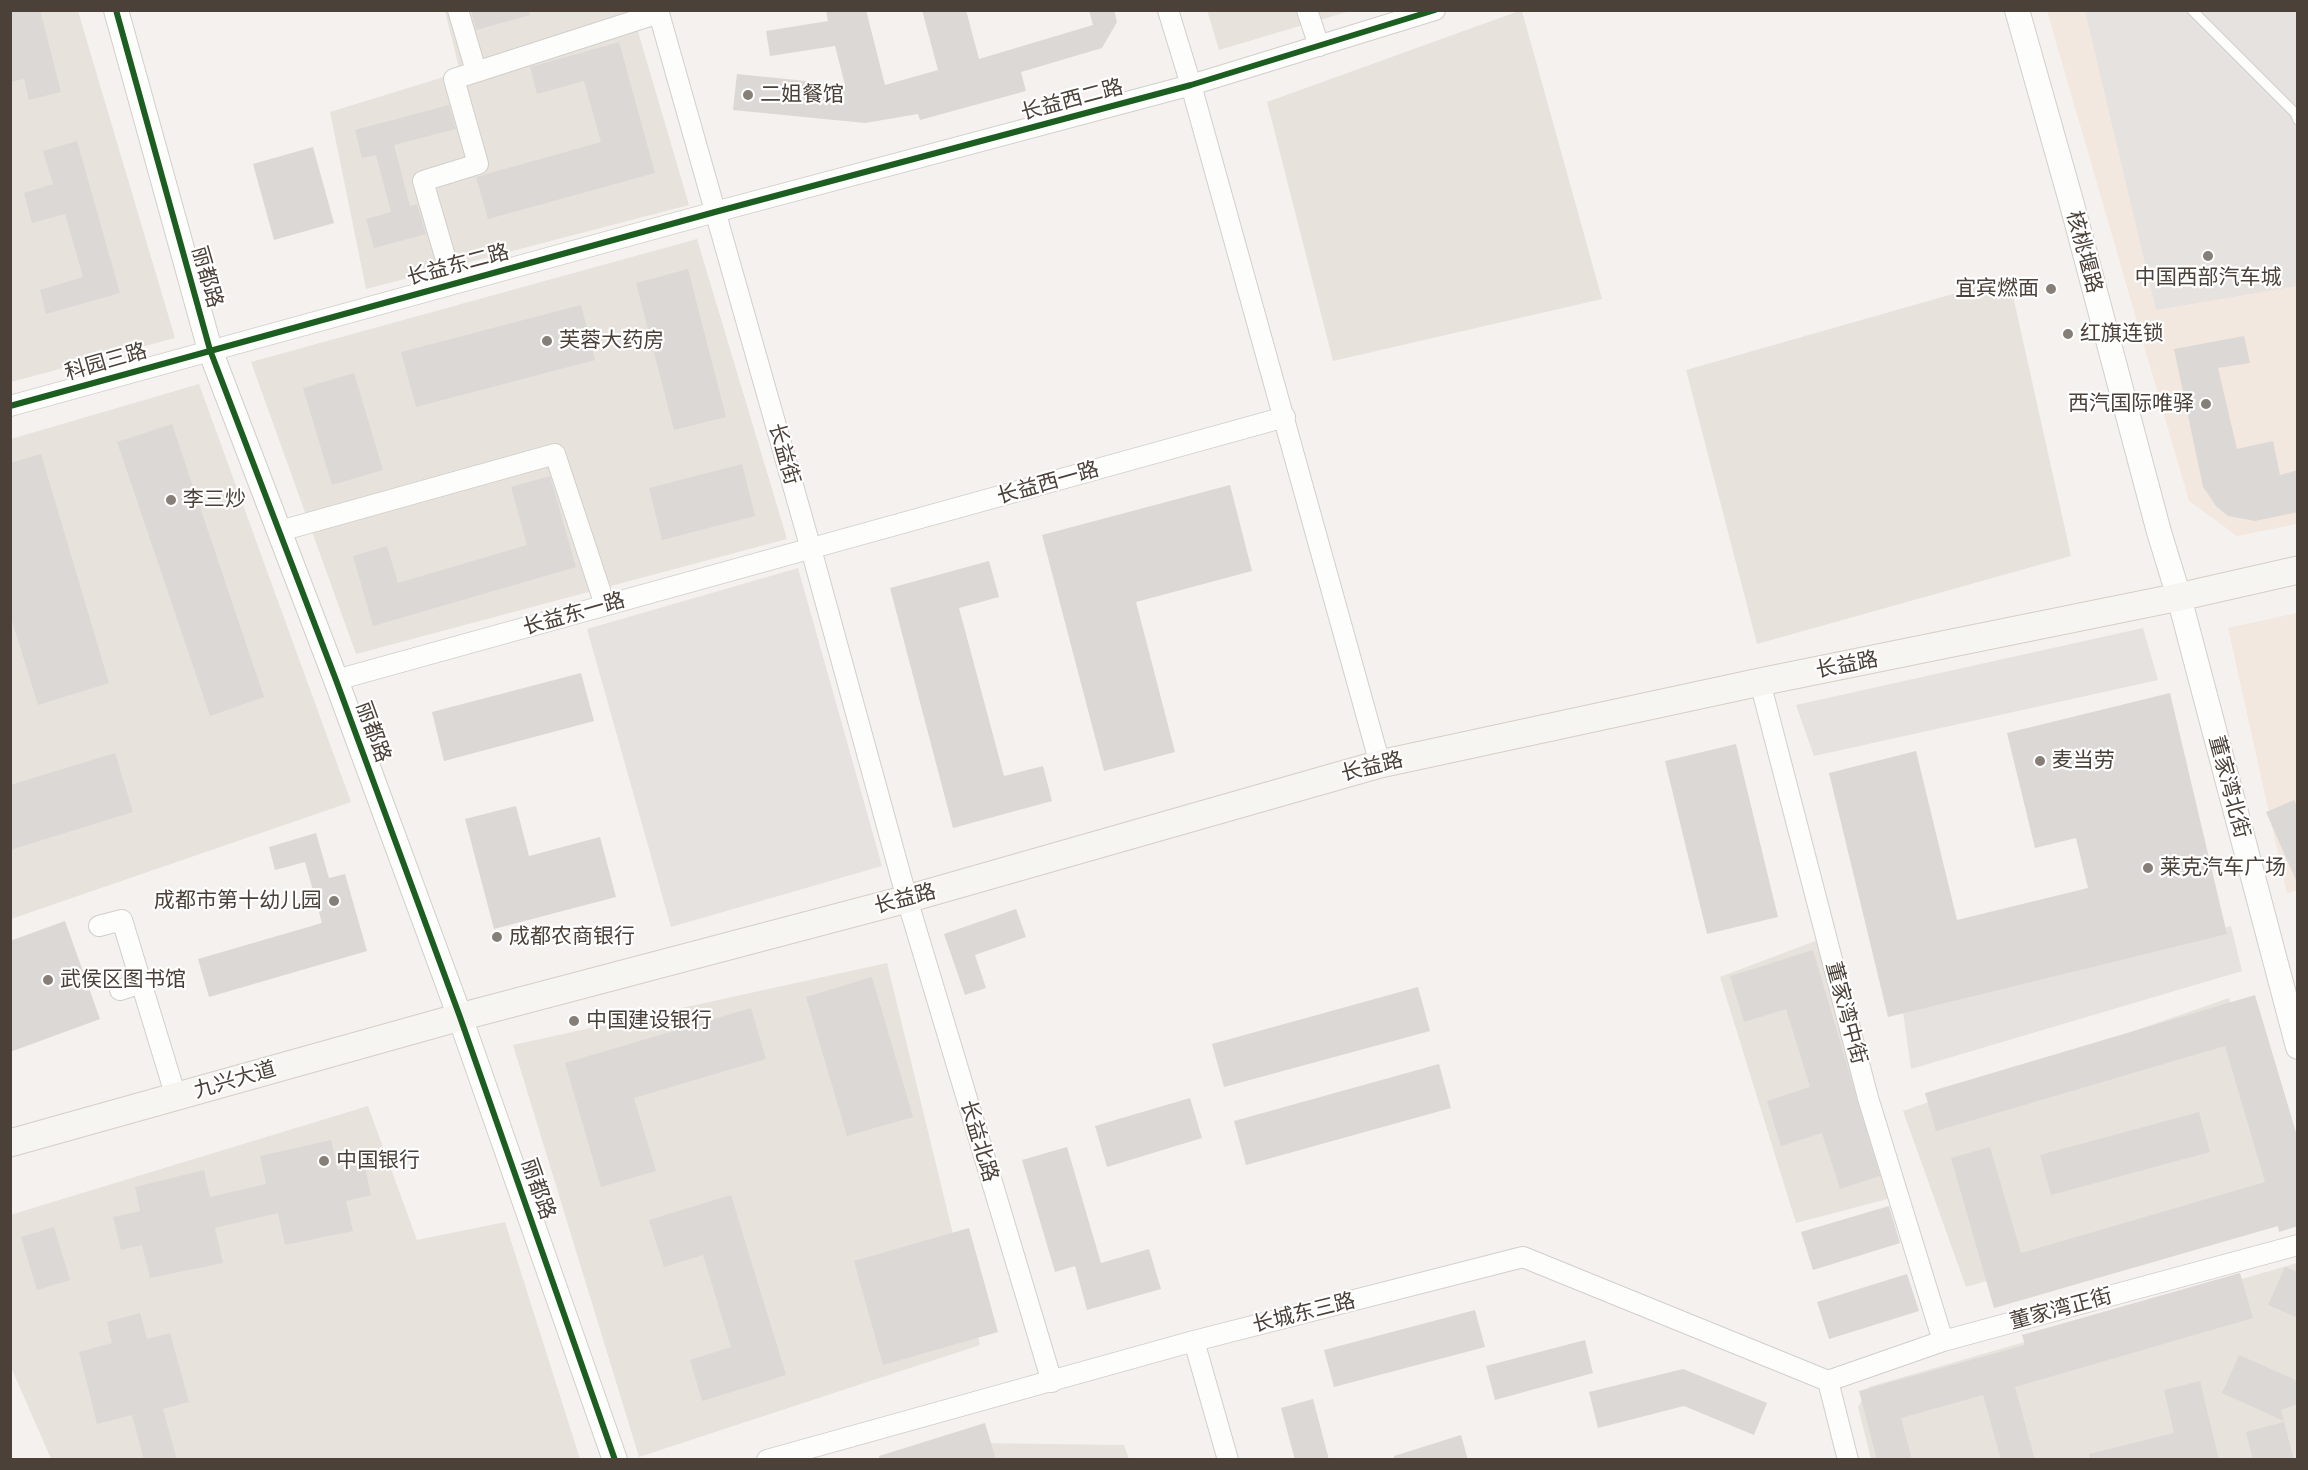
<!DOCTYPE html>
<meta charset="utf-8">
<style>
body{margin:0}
#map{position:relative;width:2308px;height:1470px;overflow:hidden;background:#f4f1ee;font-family:Raleway,sans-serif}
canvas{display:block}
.frame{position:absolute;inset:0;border:12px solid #4b4139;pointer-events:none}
</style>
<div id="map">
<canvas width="2308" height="1470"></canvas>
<div class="frame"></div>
</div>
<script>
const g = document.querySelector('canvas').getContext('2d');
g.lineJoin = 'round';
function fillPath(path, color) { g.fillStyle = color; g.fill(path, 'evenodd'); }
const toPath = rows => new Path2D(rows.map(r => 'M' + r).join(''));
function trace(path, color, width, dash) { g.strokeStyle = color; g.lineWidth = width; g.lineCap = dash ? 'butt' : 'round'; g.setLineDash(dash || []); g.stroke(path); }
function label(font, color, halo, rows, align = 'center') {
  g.font = font + ' Raleway,"Noto Sans SC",sans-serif'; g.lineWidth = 4.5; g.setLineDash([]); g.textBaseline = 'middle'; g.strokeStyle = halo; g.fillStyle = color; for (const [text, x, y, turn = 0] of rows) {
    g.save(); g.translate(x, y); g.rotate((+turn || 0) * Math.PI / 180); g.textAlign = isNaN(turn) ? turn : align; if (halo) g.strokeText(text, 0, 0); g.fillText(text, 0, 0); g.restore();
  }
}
const residential = toPath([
 [1207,10,1350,11,1219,50],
 [11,11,78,11,175,338,11,382],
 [445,11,632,11,689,205,366,289,330,112,460,72],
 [1519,11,1522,11,1602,299,1333,361,1267,102],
 [697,239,787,539,356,654,251,362],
 [2009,278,2071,556,1757,644,1686,370],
 [199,384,351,802,11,919,11,439],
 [1826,937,1899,1196,1796,1223,1720,977],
 [887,963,980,1345,639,1457,513,1045],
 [2229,998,2285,1193,1966,1287,1903,1111],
 [368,1106,417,1240,505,1222,580,1459,51,1459,11,1367,10,1215],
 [2297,1263,2297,1459,1871,1459,1858,1407,1869,1387],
 [976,1443,1124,1445,1129,1459,919,1460]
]);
const commercial = toPath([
 [2047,11,2297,11,2297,524,2237,536,2189,501],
 [2297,613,2298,889,2287,894,2228,628]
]);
const parking = toPath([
 [2085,11,2297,11,2297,286,2156,310],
 [798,568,882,866,671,927,587,629],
 [2143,628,2158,680,1814,756,1796,705],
 [2231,926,2242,971,1911,1069,1902,1005]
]);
const building = toPath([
 [10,10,40,10,61,92,29,100,24,79,10,82],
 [471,10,529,10,530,15,476,30],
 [826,10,866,10,885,85,938,70,922,10,966,10,979,59,1093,25,1089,10,1114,10,1117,22,1102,48,1021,72,1026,91,920,120,918,114,865,123,733,110,737,74,845,85,835,46,770,56,766,31,828,21],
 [619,42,655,173,488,219,476,177,601,142,584,81,537,94,530,67],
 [449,105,456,129,394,145,410,206,417,204,426,234,374,248,366,219,391,212,376,155,362,158,355,130],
 [77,141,120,293,46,314,40,290,83,277,65,214,32,223,24,193,53,184,43,151],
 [313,147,334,223,274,240,253,164],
 [688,269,726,417,674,430,636,283],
 [581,305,595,360,416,407,401,352],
 [2244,336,2250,363,2218,368,2237,449,2273,441,2280,475,2298,470,2298,512,2255,521,2228,516,2216,506,2203,487,2174,349],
 [354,373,383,470,332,485,303,388],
 [172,424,264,697,210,716,117,442],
 [41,454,109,683,38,705,10,614,10,463],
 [742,464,755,516,662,540,649,488],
 [550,476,576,567,373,626,353,556,387,546,398,583,527,545,511,487],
 [1230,485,1252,571,1136,602,1175,752,1104,771,1042,535],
 [989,561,999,597,959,608,1004,776,1043,766,1052,801,953,828,890,588],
 [581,673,594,721,444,761,432,712],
 [2170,693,2227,934,1888,1017,1829,773,1916,751,1957,920,2088,888,2076,838,2035,848,2007,733],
 [1736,744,1778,917,1707,934,1665,761],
 [115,753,133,812,10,850,10,785],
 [2294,800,2298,808,2298,885,2266,812],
 [516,806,529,856,600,837,616,897,494,929,465,819],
 [316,833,329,878,345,874,367,951,209,997,198,959,322,923,305,862,275,870,269,847],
 [1016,909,1026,937,975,955,986,988,965,995,944,934],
 [65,921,100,1019,10,1052,10,941],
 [1813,950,1880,1176,1840,1189,1822,1133,1781,1146,1767,1101,1810,1087,1786,1009,1744,1022,1730,976],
 [872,977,913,1117,847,1136,806,997],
 [1418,987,1430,1031,1224,1087,1212,1044],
 [2255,995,2298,1139,2298,1226,2279,1232,2278,1226,1994,1308,1951,1158,1990,1147,2021,1253,2265,1182,2225,1046,1936,1131,1925,1093],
 [751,1008,766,1059,634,1098,656,1171,601,1187,565,1063],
 [1439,1064,1451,1108,1246,1165,1234,1121],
 [1190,1098,1202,1138,1107,1167,1095,1126],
 [2199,1112,2210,1152,2051,1195,2040,1155],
 [331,1140,338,1170,364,1163,371,1195,346,1201,353,1231,285,1245,278,1213,215,1228,223,1263,150,1278,142,1245,121,1250,113,1217,140,1211,135,1187,204,1170,210,1197,266,1184,260,1156],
 [1067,1147,1101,1263,1149,1249,1161,1289,1087,1310,1075,1266,1055,1272,1022,1160],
 [731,1195,786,1375,702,1401,690,1360,731,1347,703,1255,664,1267,649,1220],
 [1889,1206,1900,1243,1813,1270,1801,1232],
 [54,1227,70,1280,37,1290,21,1237],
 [969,1228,998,1332,883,1365,854,1261],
 [2285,1267,2298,1272,2298,1318,2268,1305],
 [2240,1273,2253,1318,2015,1387,2035,1460,2001,1460,1983,1395,1901,1418,1912,1460,1877,1460,1859,1391,2025,1345,2022,1335],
 [1907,1274,1919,1311,1829,1339,1817,1302],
 [1475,1310,1485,1347,1334,1387,1324,1350],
 [140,1313,147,1339,170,1333,189,1402,163,1409,177,1460,144,1460,132,1415,97,1424,91,1399,79,1352,112,1343,107,1322],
 [1585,1340,1593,1373,1495,1400,1486,1366],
 [2239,1355,2298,1381,2298,1404,2281,1410,2284,1421,2222,1393],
 [1683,1369,1767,1403,1754,1435,1684,1406,1598,1428,1589,1392],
 [2200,1381,2219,1460,2089,1460,2089,1454,2174,1433,2164,1390],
 [1313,1399,1329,1460,1295,1460,1281,1408],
 [2284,1422,2294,1460,2253,1460,2246,1432],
 [985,1423,996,1460,880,1460,879,1456],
 [1461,1435,1468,1460,1394,1460,1394,1456]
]);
const service = toPath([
 [2192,10,2295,113,2298,120]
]);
const minor = toPath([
 [458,10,476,71],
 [658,10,811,549,907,899,1052,1382],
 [1168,10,1191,85,1380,764],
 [1307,10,1319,46],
 [453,284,423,181,478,164,454,79,659,13],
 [10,406,715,212,1191,85,1435,10],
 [280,531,555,454,605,605],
 [336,680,1285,417],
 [1760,682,1868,1098,1943,1341],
 [99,926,122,920,176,1097],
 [120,990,141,983],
 [1194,1341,1228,1460],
 [1828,1381,1943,1341,2298,1245],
 [1828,1381,1848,1460],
 [767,1460,1194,1341,1523,1257,1828,1381]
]);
const tertiary = toPath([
 [116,10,210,350,336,680,460,1017,615,1460],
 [2017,10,2071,201,2159,532,2179,597,2298,1047]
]);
const secondary = toPath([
 [10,1143,460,1017,907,899,1380,764,1760,682,2179,597,2298,570]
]);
const cycleway = toPath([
 [116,10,210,350,336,680,460,1017,615,1460],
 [10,406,715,212,1191,85,1435,10]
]);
const markers = [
 [748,95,6,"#867f78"],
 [2208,256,6,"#867f78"],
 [2051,289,6,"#867f78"],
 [2068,334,6,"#867f78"],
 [547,341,6,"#867f78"],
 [2206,404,6,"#867f78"],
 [171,500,6,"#867f78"],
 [2040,761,6,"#867f78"],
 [2148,868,6,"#867f78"],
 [334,901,6,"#867f78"],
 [497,937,6,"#867f78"],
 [48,980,6,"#867f78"],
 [574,1021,6,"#867f78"],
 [324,1161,6,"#867f78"]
];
const poiNames = [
 ["二姐餐馆",760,95],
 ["中国西部汽车城",2208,278,"center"],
 ["宜宾燃面",2039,289,"right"],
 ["红旗连锁",2080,334],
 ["芙蓉大药房",559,341],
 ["西汽国际唯驿",2194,404,"right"],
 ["李三炒",183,500],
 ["麦当劳",2052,761],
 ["莱克汽车广场",2160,868],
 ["成都市第十幼儿园",322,901,"right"],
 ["成都农商银行",509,937],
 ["武侯区图书馆",60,980],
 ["中国建设银行",586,1021],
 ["中国银行",336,1161]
];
const streetNames = [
 ["长益西二路",1072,100,-15],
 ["核桃堰路",2084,252,75],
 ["长益东二路",458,265,-15],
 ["丽都路",207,277,74],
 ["科园三路",106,362,-16],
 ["长益街",784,454,74],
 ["长益西一路",1048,483,-16],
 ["长益东一路",574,614,-16],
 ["长益路",1847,665,-11],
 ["丽都路",373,732,70],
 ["长益路",1372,767,-14],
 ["董家湾北街",2229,787,75],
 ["长益路",905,899,-15],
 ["董家湾中街",1846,1013,75],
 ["九兴大道",235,1080,-16],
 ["长益北路",979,1141,73],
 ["丽都路",538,1189,71],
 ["董家湾正街",2061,1309,-15],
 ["长城东三路",1304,1313,-14]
];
fillPath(residential, '#e7e2dc');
fillPath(commercial, '#f3e8df');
fillPath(parking, '#e6e2df');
fillPath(building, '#dcd8d5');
trace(service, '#d2cfcb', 11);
trace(minor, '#d2cfcb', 22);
trace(tertiary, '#d2cfcb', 26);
trace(secondary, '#d5cfc6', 29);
trace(service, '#fdfdfc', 9);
trace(minor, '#fdfdfc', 20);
trace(tertiary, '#fdfdfc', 24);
trace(secondary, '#f7f5f1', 27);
trace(cycleway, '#1b5e20', 6);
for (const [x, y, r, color] of markers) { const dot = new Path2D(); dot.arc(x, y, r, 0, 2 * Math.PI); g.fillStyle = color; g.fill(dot); trace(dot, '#fff', 2); }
label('21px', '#4b4139', '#fff', poiNames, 'left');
label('21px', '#4b4139', '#fff', streetNames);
</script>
